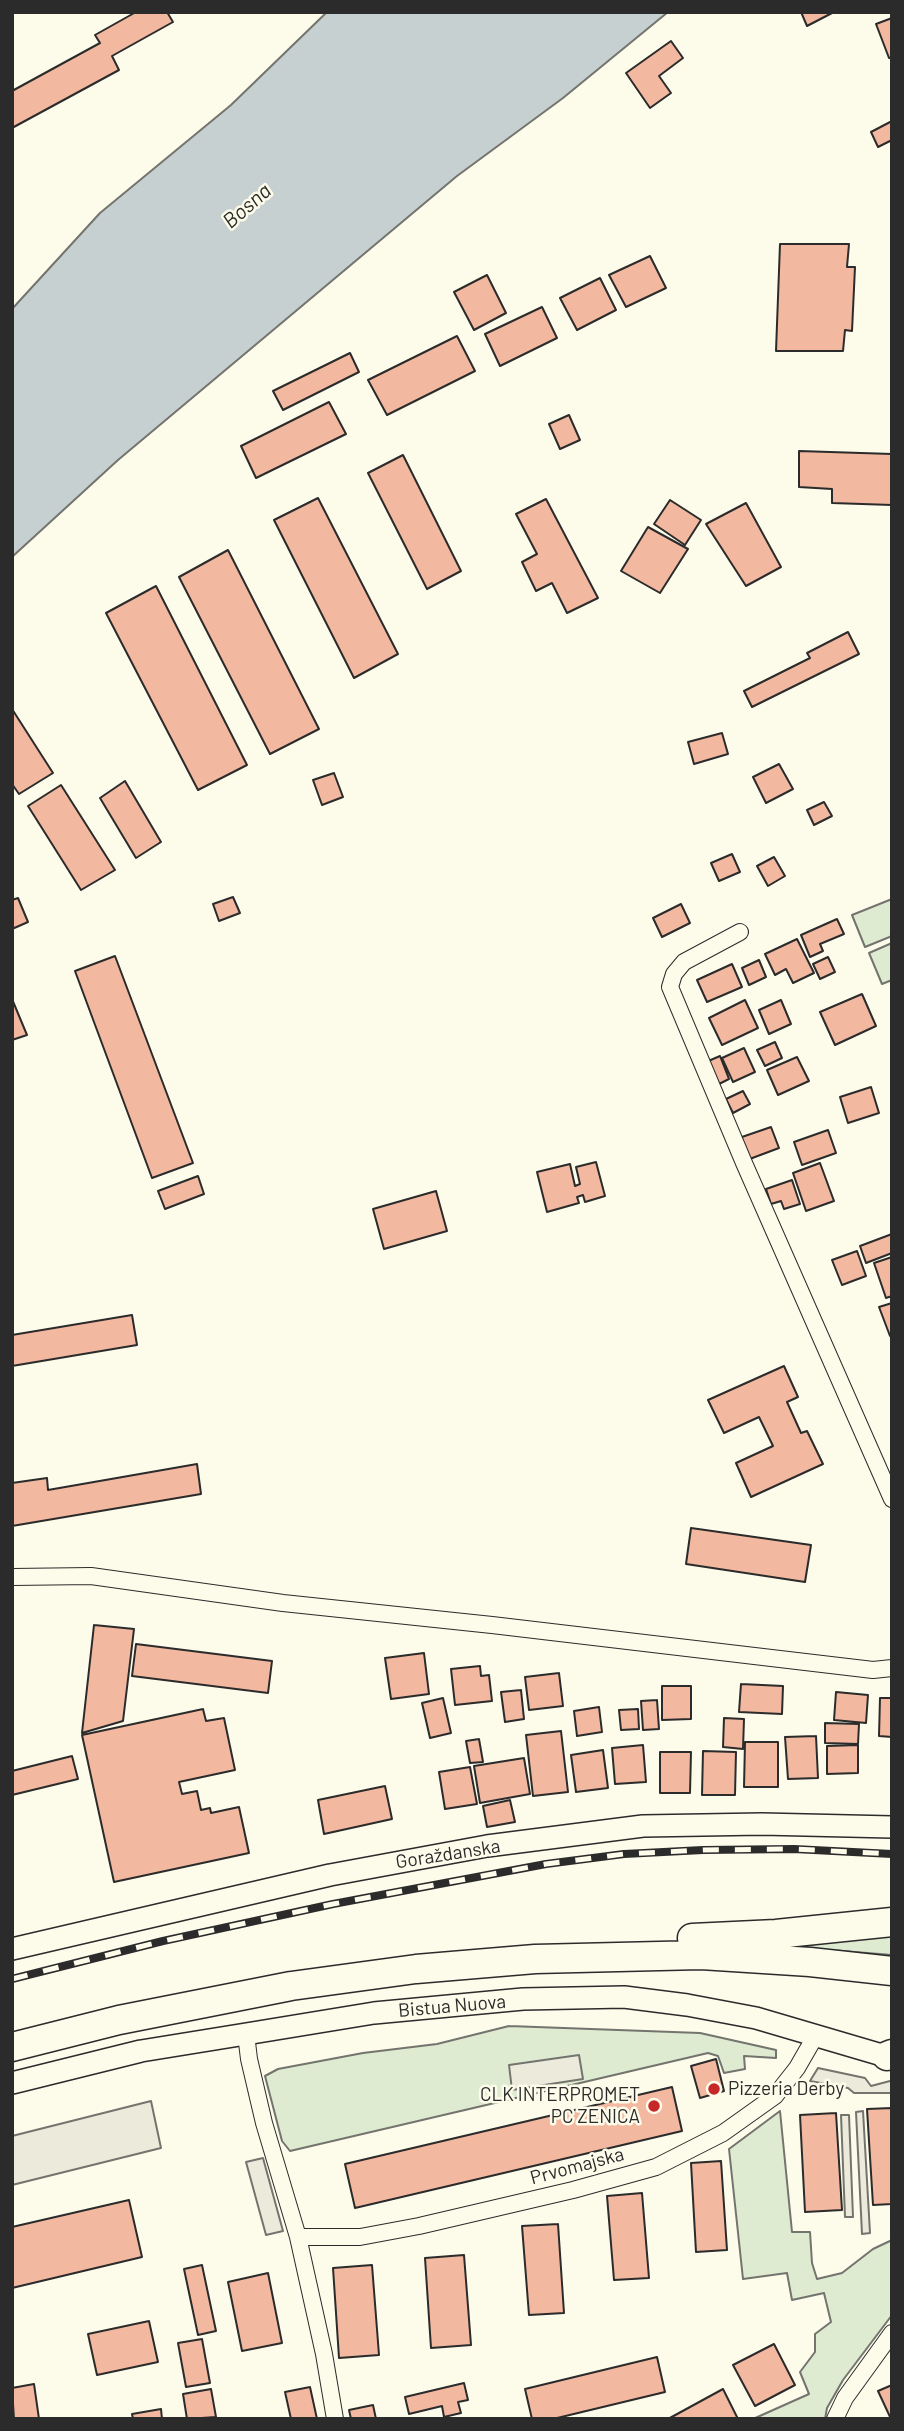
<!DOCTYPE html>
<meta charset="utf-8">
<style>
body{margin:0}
#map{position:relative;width:904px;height:2431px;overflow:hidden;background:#fdfbea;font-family:Barlow,sans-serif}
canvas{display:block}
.frame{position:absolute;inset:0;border:14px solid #2b2b2b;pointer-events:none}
</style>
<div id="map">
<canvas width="904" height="2431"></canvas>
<div class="frame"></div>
</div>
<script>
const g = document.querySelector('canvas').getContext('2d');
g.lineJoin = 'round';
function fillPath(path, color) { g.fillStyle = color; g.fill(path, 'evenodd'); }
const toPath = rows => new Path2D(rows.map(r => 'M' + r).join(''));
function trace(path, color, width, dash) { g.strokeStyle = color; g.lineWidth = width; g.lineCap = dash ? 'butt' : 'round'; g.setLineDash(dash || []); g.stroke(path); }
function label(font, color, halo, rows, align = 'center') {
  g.font = font + ' Barlow,sans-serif'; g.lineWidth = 5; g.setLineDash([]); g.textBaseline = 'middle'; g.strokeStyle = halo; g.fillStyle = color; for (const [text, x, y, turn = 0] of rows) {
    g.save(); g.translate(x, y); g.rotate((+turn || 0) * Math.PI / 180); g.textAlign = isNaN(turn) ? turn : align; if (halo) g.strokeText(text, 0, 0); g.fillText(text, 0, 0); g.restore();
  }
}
const green = toPath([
 [892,899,892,936,865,947,852,915,892,899],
 [892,943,892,980,882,984,869,953,892,943],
 [892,1931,892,1955,768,1945,892,1931],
 [509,2026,700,2033,776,2050,776,2058,744,2056,745,2069,724,2073,718,2056,708,2053,290,2151,282,2141,265,2076,278,2069,363,2053,437,2044,509,2026],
 [780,2111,792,2232,810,2232,812,2263,817,2279,842,2273,873,2249,892,2240,892,2315,843,2380,827,2408,825,2419,753,2419,809,2394,800,2372,815,2352,815,2334,831,2322,824,2293,792,2300,787,2273,743,2279,729,2149,780,2111]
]);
const parking = toPath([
 [579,2055,583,2079,512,2090,509,2065,579,2055],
 [818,2068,865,2078,871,2086,890,2081,892,2082,892,2093,854,2093,848,2088,810,2081,818,2068],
 [151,2101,161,2148,12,2185,12,2136,151,2101],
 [863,2111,870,2233,862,2234,856,2112,863,2111],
 [841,2115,849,2115,853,2217,845,2217,841,2115],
 [263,2158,283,2231,266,2235,246,2162,263,2158]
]);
const water = toPath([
 [327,12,668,12,563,98,457,176,118,460,12,557,12,309,100,213,231,105,327,12]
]);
const building = toPath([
 [136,12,167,12,173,22,112,56,119,70,12,128,12,91,100,43,95,35,136,12],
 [801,12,834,12,807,26,801,12],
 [892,18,892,57,889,58,876,24,892,18],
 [671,41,683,58,659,76,671,93,650,108,626,73,671,41],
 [892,121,892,140,878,147,871,132,892,121],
 [780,244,849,244,847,267,855,267,852,331,845,330,843,351,776,351,780,244],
 [650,256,666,288,626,307,609,275,650,256],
 [487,275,506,313,474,330,454,292,487,275],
 [600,278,616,310,577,330,560,298,600,278],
 [542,307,557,338,500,366,485,334,542,307],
 [457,336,475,371,387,415,368,380,457,336],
 [350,353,359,372,283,410,273,391,350,353],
 [329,402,346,434,256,478,241,446,329,402],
 [569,415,580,440,560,449,549,424,569,415],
 [799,451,892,454,892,505,832,503,832,489,799,487,799,451],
 [403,455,461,571,427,589,368,473,403,455],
 [318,498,398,654,354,678,274,520,318,498],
 [546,499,598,598,567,613,552,583,536,591,522,562,537,554,516,514,546,499],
 [670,500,701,520,685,545,654,524,670,500],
 [746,503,781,567,746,586,706,524,746,503],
 [648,527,688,549,660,593,621,571,648,527],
 [228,550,319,729,270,754,179,577,228,550],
 [156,586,247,765,198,790,106,613,156,586],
 [848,632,859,654,752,707,744,691,810,658,807,653,848,632],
 [12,709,53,773,19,794,12,784,12,709],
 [722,733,728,754,694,764,688,742,722,733],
 [779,764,793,789,766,803,753,777,779,764],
 [334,773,343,797,322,805,313,780,334,773],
 [125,781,161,842,136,858,100,798,125,781],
 [61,785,115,870,81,890,28,806,61,785],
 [824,802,832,816,814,825,807,810,824,802],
 [732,854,740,872,719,881,711,863,732,854],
 [774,857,785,876,768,886,757,866,774,857],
 [233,897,240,913,219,921,213,904,233,897],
 [18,898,28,922,12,929,12,900,18,898],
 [681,904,690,923,662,937,653,918,681,904],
 [837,919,844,934,820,944,823,951,810,957,801,935,837,919],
 [797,939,814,973,793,983,786,969,775,975,765,954,797,939],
 [115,956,193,1163,152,1178,75,971,115,956],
 [828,957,835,972,820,979,813,964,828,957],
 [759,960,766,977,749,985,742,968,759,960],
 [732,964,742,987,707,1002,697,980,732,964],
 [862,994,876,1026,835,1045,820,1012,862,994],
 [12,999,27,1035,12,1040,12,999],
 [745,1000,758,1028,722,1045,709,1018,745,1000],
 [781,1000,791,1024,769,1034,759,1010,781,1000],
 [775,1042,782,1058,765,1066,757,1050,775,1042],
 [744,1048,755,1072,733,1082,722,1058,744,1048],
 [720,1056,729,1079,715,1086,706,1062,720,1056],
 [797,1057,809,1081,778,1095,767,1070,797,1057],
 [871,1087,879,1113,848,1123,840,1097,871,1087],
 [743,1091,750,1104,733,1113,726,1099,743,1091],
 [771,1127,779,1148,747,1160,739,1138,771,1127],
 [828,1130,836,1153,802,1165,794,1142,828,1130],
 [596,1162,605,1196,585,1202,583,1195,577,1197,579,1203,547,1212,537,1172,570,1164,575,1186,580,1184,576,1167,596,1162],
 [820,1163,834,1201,806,1211,793,1173,820,1163],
 [198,1176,204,1194,165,1209,158,1191,198,1176],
 [792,1180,800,1204,784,1209,781,1201,771,1204,766,1189,792,1180],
 [436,1191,447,1231,384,1249,373,1209,436,1191],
 [892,1234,892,1253,866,1263,860,1246,892,1234],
 [857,1251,866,1276,842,1285,832,1260,857,1251],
 [892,1257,892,1296,886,1298,874,1263,892,1257],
 [892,1303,892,1336,890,1336,879,1307,892,1303],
 [132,1315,137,1345,12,1366,12,1335,132,1315],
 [784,1366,798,1397,787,1402,801,1433,807,1431,823,1464,751,1497,736,1463,773,1446,759,1417,724,1433,708,1400,784,1366],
 [197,1464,201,1494,12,1526,12,1483,47,1478,48,1490,197,1464],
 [691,1528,811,1545,805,1582,686,1564,691,1528],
 [94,1625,134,1629,123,1721,82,1733,94,1625],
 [136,1644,272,1661,268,1693,132,1676,136,1644],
 [424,1653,429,1694,391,1699,385,1658,424,1653],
 [480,1666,481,1676,489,1675,492,1701,455,1705,451,1669,480,1666],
 [559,1673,563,1706,529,1710,525,1677,559,1673],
 [741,1684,783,1686,782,1714,739,1712,741,1684],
 [662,1686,691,1686,691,1719,662,1720,662,1686],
 [521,1690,524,1719,505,1722,501,1692,521,1690],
 [836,1692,868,1695,866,1723,834,1720,836,1692],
 [443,1698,451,1733,430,1738,422,1703,443,1698],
 [880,1698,892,1698,892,1737,879,1736,880,1698],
 [657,1700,659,1729,643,1730,641,1701,657,1700],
 [599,1707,602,1732,577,1736,574,1711,599,1707],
 [203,1709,206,1721,224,1718,235,1770,179,1782,182,1794,197,1791,201,1810,210,1808,211,1813,239,1807,249,1853,114,1882,82,1735,203,1709],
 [638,1709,639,1729,621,1730,619,1710,638,1709],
 [724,1718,744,1719,743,1749,723,1747,724,1718],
 [825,1723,859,1724,858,1744,825,1743,825,1723],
 [561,1731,568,1792,533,1796,526,1735,561,1731],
 [816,1736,818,1778,788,1779,785,1737,816,1736],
 [479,1739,483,1762,470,1763,466,1741,479,1739],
 [745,1742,778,1742,778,1787,744,1787,745,1742],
 [643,1745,646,1782,615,1784,612,1748,643,1745],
 [858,1745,858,1773,827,1774,827,1746,858,1745],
 [603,1750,608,1788,576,1792,571,1755,603,1750],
 [703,1751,736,1752,735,1795,702,1795,703,1751],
 [660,1752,691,1752,690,1793,660,1793,660,1752],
 [72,1756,78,1779,12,1795,12,1771,72,1756],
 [524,1758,530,1794,480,1803,474,1766,524,1758],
 [470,1767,477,1804,445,1809,439,1772,470,1767],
 [385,1786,392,1819,324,1834,318,1800,385,1786],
 [510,1800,515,1822,487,1827,483,1806,510,1800],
 [716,2059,724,2091,700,2098,691,2066,716,2059],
 [672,2087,682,2131,355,2208,345,2164,672,2087],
 [892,2108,892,2204,873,2205,867,2109,892,2108],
 [836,2113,842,2210,805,2212,800,2115,836,2113],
 [721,2161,727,2250,696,2252,691,2163,721,2161],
 [642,2193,649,2278,614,2280,607,2196,642,2193],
 [129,2200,142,2257,12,2288,12,2227,129,2200],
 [558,2224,564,2313,529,2315,522,2226,558,2224],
 [464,2255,471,2345,431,2348,425,2258,464,2255],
 [202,2265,216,2331,198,2335,184,2269,202,2265],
 [372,2265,379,2355,339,2358,333,2268,372,2265],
 [268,2273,282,2343,242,2351,228,2282,268,2273],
 [149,2321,158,2362,97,2375,88,2334,149,2321],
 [202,2339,210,2383,186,2387,178,2343,202,2339],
 [774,2344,795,2385,755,2406,733,2365,774,2344],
 [657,2357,665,2392,553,2419,532,2419,525,2389,657,2357],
 [464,2383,468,2400,458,2402,461,2413,444,2417,442,2406,409,2414,405,2397,464,2383],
 [34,2384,39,2419,14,2419,12,2388,34,2384],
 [892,2385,892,2419,891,2419,878,2391,892,2385],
 [310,2387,317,2419,291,2419,285,2392,310,2387],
 [211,2389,216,2417,187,2419,183,2394,211,2389],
 [723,2389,738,2419,668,2419,723,2389],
 [373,2405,376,2419,351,2419,349,2410,373,2405],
 [161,2409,162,2419,133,2419,132,2414,161,2409]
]);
const minor = toPath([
 [740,932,684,962,674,974,670,987,744,1163,892,1499],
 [12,1577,91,1576,283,1603,492,1625,873,1670,892,1668],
 [246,2034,249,2059,264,2123,298,2237,324,2354,335,2419],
 [298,2237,360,2237,419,2226,573,2190,656,2167,723,2133,775,2096,797,2068,816,2035],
 [835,2419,845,2398,892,2333]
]);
const tertiary = toPath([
 [12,1949,330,1875,487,1846,643,1826,762,1824,892,1827],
 [12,2083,141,2051,246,2034,374,2013,523,1999,624,1997,687,2005,756,2018,892,2058]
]);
const trunk = toPath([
 [692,1938,776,1934,892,1922],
 [12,2047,119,2020,291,1986,416,1969,535,1959,701,1955,810,1962,892,1971],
 [887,2056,892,2054]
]);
const rail = toPath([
 [12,1979,163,1941,333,1904,546,1864,624,1854,703,1850,794,1849,892,1854]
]);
const markers = [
 [714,2089,7,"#c62828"],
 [654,2106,7,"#c62828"]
];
const streetNames = [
 ["Goraždanska",448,1854,-9],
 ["Bistua Nuova",452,2006,-5],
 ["Prvomajska",577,2166,-15]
];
const poiNames = [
 ["Pizzeria Derby",728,2089],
 ["CLK INTERPROMET",640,2095,"right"],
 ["PC ZENICA",640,2117,"right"]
];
const waterNames = [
 ["Bosna",247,206,-41]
];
fillPath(green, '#deebd1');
trace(green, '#74746e', 2);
fillPath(parking, '#eceadb');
trace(parking, '#74746e', 2);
fillPath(water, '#c7d0d0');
trace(water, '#74746e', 2);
fillPath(building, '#f2b8a0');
trace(building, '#2b2b2b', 2);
trace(minor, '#2b2b2b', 18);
trace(tertiary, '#2b2b2b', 24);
trace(trunk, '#2b2b2b', 31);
trace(minor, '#fdfbea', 16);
trace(tertiary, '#fdfbea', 21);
trace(trunk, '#fdfbea', 28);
trace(rail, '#2b2b2b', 8);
trace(rail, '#fdfbea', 5, [16]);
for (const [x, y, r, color] of markers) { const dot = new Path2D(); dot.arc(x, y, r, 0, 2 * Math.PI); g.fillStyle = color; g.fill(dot); trace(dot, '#fdfbea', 2.5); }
label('19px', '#2b2b2b', '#fdfbea', streetNames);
label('19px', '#2b2b2b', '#fdfbea', poiNames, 'left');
label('italic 21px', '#2b2b2b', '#fdfbea', waterNames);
</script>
